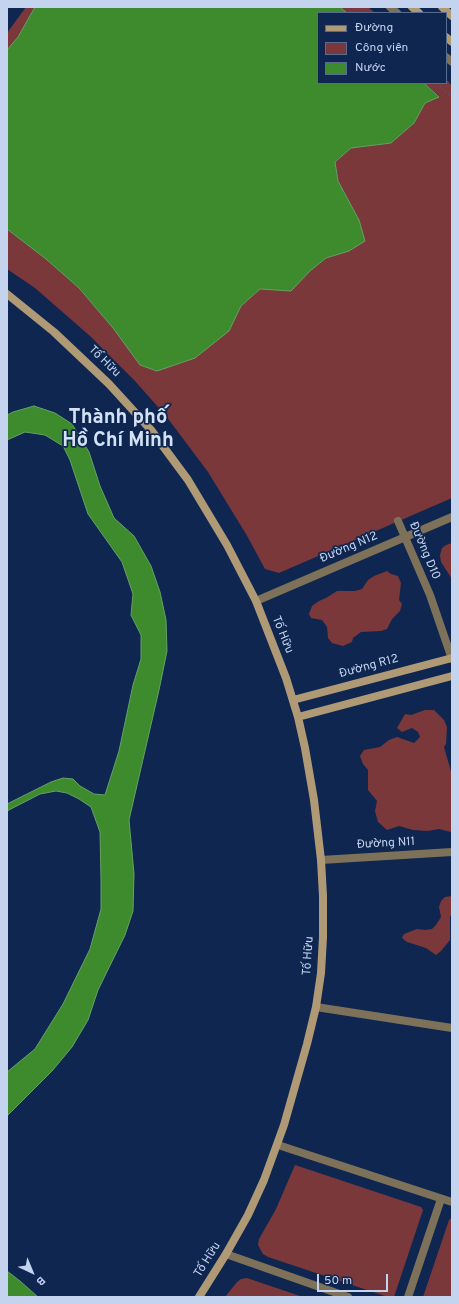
<!DOCTYPE html>
<meta charset="utf-8">
<style>
body{margin:0}
#map{position:relative;width:459px;height:1304px;overflow:hidden;background:#0e2650;font-family:Overpass,sans-serif}
canvas{display:block}
.frame{position:absolute;inset:0;border:8px solid #c4d4ef;pointer-events:none}
.legend{position:absolute;left:317px;top:12px;width:130px;height:72px;box-sizing:border-box;background:#0e2650;border:1px solid #576c90;margin:0;padding:5px 7px;list-style:none;font-size:12px;color:#c4d4ef}
.legend li{display:flex;align-items:center;gap:8px;height:20px}
.legend b{width:20px;border:1px solid #576c90}
.north{position:absolute;left:12px;top:1252px;width:40px;height:40px;-webkit-text-stroke:3px #0e2650;paint-order:stroke;rotate:136deg;font-size:11px;font-weight:700;line-height:16px;text-align:center;color:#c4d4ef}
.north::after{content:'';display:block;margin:auto;width:14px;height:18px;background:#c4d4ef;clip-path:polygon(50% 0,100% 100%,50% 72%,0 100%)}
.scale{position:absolute;left:317px;top:1274px;width:71px;height:18px;box-sizing:border-box;border:2px solid #c4d4ef;border-top:0;padding-left:5px;font-size:12px;line-height:14px;white-space:nowrap;color:#c4d4ef;-webkit-text-stroke:3px #0e2650;paint-order:stroke}
</style>
<div id="map">
<canvas width="459" height="1304"></canvas>
<div class="frame"></div>
<ul class="legend">
<li><b style="height:5px;background:#af9a75"></b>Đường</li>
<li><b style="height:11px;background:#7b383a"></b>Công viên</li>
<li><b style="height:11px;background:#3d8b2d"></b>Nước</li>
</ul>
<div class="north">B</div>
<div class="scale">50 m</div>
</div>
<script>
const g = document.querySelector('canvas').getContext('2d');
g.lineJoin = 'round';
function fillPath(path, color) { g.fillStyle = color; g.fill(path, 'evenodd'); }
const toPath = rows => new Path2D(rows.map(r => 'M' + r).join(''));
function trace(path, color, width, dash) { g.strokeStyle = color; g.lineWidth = width; g.lineCap = dash ? 'butt' : 'round'; g.setLineDash(dash || []); g.stroke(path); }
function label(font, color, halo, rows, align = 'center') {
  g.font = font + ' Overpass,sans-serif'; g.lineWidth = 3.5; g.setLineDash([]); g.textBaseline = 'middle'; g.strokeStyle = halo; g.fillStyle = color; for (const [text, x, y, turn = 0] of rows) {
    g.save(); g.translate(x, y); g.rotate((+turn || 0) * Math.PI / 180); g.textAlign = isNaN(turn) ? turn : align; if (halo) g.strokeText(text, 0, 0); g.fillText(text, 0, 0); g.restore();
  }
}
const green = toPath([
 [26,7,35,7,18,37,7,50,7,33],
 [340,7,368,7,375,13,347,13],
 [446,79,452,86,452,498,279,573,265,569,246,534,208,472,166,416,135,381,90,336,35,288,7,269,7,229,46,259,79,288,113,328,127,345,229,331,241,306,260,289,291,290,310,271,326,258,349,251,359,220,338,181,335,162,351,148,391,143,414,123,425,103,439,96,424,83,446,83],
 [452,543,452,579,441,562,440,555,442,548,446,545],
 [387,571,391,574,398,576,401,583,399,600,402,604,400,611,392,619,387,629,381,631,361,632,353,638,352,642,343,646,332,643,328,638,327,627,325,624,322,620,311,618,309,614,312,606,319,601,326,598,337,591,355,591,362,589,368,580,374,576],
 [425,710,434,710,444,720,447,727,446,744,444,747,452,775,452,831,451,832,439,829,428,831,413,830,399,826,387,830,378,822,375,811,377,801,368,790,368,770,363,764,360,756,364,750,380,747,389,740,397,737,414,743,420,737,418,732,412,728,402,732,397,728,405,714,411,715],
 [452,896,452,914,450,917,450,940,441,951,436,955,426,948,407,942,402,938,404,934,417,929,425,930,432,929,436,925,441,917,439,907,441,901,445,897],
 [295,1165,421,1207,423,1210,394,1297,388,1297,268,1257,263,1254,258,1245,259,1239,276,1209],
 [452,1217,452,1297,423,1297,448,1223,449,1220],
 [247,1278,303,1297,225,1297,237,1282,241,1279]
]);
const water = toPath([
 [35,7,340,7,347,13,318,13,318,83,424,83,439,97,425,103,414,123,391,143,351,148,335,162,338,181,359,220,365,241,349,251,326,258,310,271,291,291,260,289,241,306,229,331,195,358,157,371,140,365,113,328,79,288,46,259,7,229,7,50,18,37,35,7],
 [34,406,55,413,72,424,89,452,100,486,114,518,134,536,151,566,160,592,166,620,167,651,159,690,129,820,134,874,133,911,125,935,98,990,88,1020,72,1047,52,1071,7,1116,7,1072,35,1049,63,1004,90,949,101,909,101,880,100,832,91,807,79,799,67,793,56,791,40,794,7,811,7,804,51,782,63,778,73,779,80,786,94,794,105,795,119,751,133,685,141,659,141,635,131,615,133,594,122,562,88,514,70,460,63,446,45,435,25,432,7,440,7,415,13,412,34,406],
 [7,1271,20,1281,38,1297,7,1297,7,1271]
]);
const path = toPath([
 [437,83,452,98]
]);
const street = toPath([
 [390,7,397,13],
 [446,57,452,62],
 [398,521,430,595,452,659],
 [256,601,452,517],
 [321,860,452,852],
 [316,1007,452,1028],
 [278,1145,452,1202],
 [226,1254,348,1297],
 [408,1297,441,1199]
]);
const secondary = toPath([
 [412,7,419,13],
 [442,7,452,16],
 [446,37,452,42],
 [7,294,54,332,109,384,151,430,188,480,227,545,256,601,286,678,298,717,305,748,314,800,321,860,323,896,323,937,321,973,316,1007,307,1044,284,1125,264,1180,248,1215,226,1254,199,1297],
 [293,700,452,658],
 [298,717,452,676]
]);
const streetNames = [
 ["Tố Hữu",104,362,44],
 ["Đường N12",349,548,-23],
 ["Đường D10",424,551,67],
 ["Tố Hữu",282,635,68],
 ["Đường R12",369,667,-15],
 ["Đường N11",386,844,-3],
 ["Tố Hữu",309,956,-86],
 ["Tố Hữu",208,1260,-58]
];
const townNames = [
 ["Thành phố",118,419],
 ["Hồ Chí Minh",118,442]
];
fillPath(green, '#7b383a');
fillPath(water, '#3d8b2d');
trace(water, '#66a167', 1);
trace(path, '#485d82', 1.5, [1, 3]);
trace(street, '#7e715a', 8);
trace(secondary, '#af9a75', 8);
label('12px', '#c4d4ef', '#0e2650', streetNames);
label('bold 20px', '#d4e2f7', '#0e2650', townNames);
</script>
